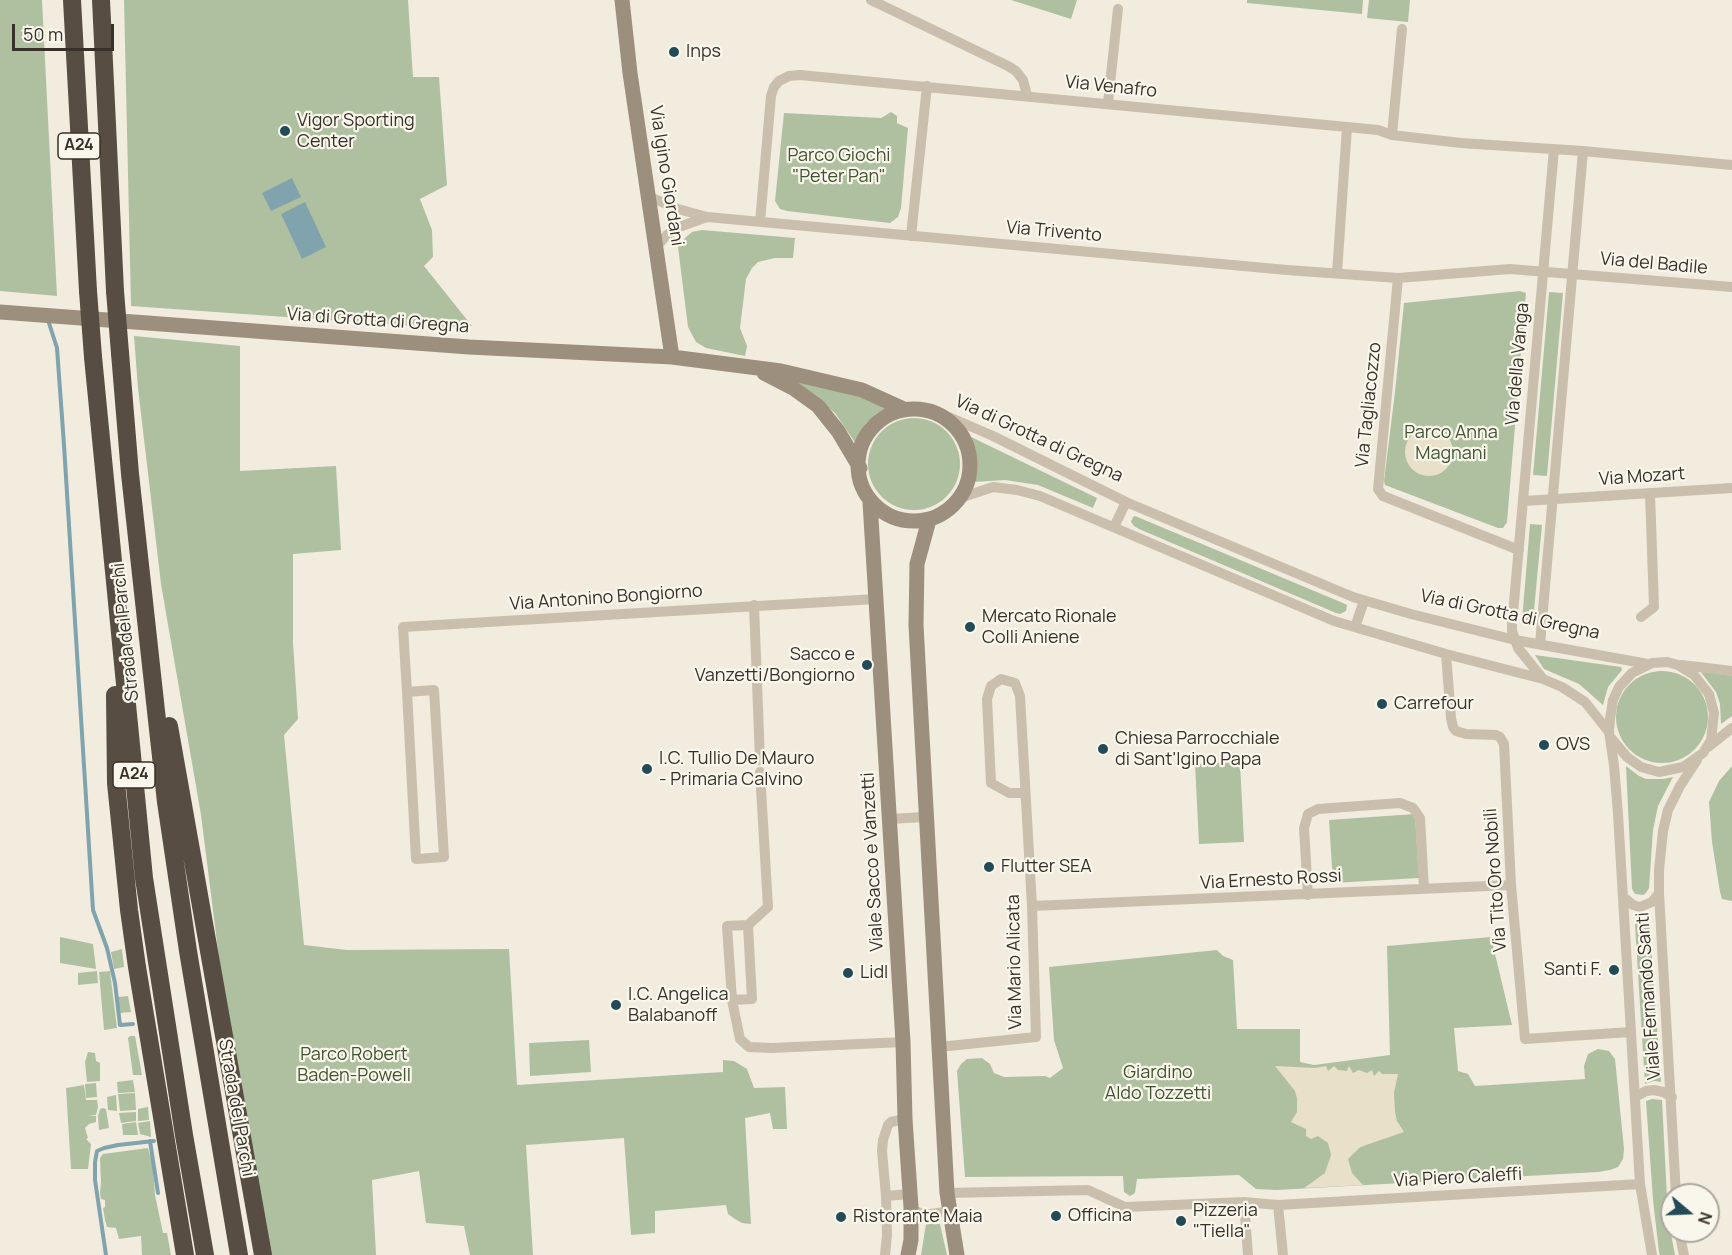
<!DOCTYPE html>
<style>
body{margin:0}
#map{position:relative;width:1732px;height:1255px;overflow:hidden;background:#f2ecdf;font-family:Manrope,sans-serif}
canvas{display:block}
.north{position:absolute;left:1660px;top:1183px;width:60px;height:60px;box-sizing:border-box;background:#f9f6ec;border:2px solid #aca79e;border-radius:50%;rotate:109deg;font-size:16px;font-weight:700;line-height:24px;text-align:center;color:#38312a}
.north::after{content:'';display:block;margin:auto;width:21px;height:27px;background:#224a57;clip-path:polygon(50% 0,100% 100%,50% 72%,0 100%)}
.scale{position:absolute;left:12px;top:24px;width:102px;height:27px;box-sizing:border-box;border:3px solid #38312a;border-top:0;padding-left:8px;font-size:18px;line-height:21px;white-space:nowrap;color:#38312a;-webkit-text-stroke:4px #f9f6ec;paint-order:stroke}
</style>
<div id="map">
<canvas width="1732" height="1255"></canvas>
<div class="north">N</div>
<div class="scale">50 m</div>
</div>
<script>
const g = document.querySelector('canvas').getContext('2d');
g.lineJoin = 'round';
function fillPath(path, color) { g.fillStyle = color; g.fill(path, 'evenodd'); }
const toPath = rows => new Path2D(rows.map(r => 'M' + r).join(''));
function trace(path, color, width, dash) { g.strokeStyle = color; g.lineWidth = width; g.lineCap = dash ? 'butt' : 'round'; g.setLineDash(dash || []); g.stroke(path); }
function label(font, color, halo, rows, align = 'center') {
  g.font = font + ' Manrope,sans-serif'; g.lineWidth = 4.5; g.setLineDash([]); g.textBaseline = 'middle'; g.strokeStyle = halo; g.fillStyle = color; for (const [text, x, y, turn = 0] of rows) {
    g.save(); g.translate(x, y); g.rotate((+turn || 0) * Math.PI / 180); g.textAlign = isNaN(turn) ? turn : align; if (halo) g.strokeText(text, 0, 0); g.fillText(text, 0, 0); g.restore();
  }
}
const green = toPath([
 [0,0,42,0,57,296,0,291],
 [124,0,408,0,413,77,439,77,447,185,420,199,432,230,433,257,424,266,472,326,440,328,131,306],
 [1011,0,1077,0,1071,19],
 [1247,0,1363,0,1362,14,1247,3],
 [1369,0,1410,0,1408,22,1367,18],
 [891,112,897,116,897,123,908,128,901,208,898,217,890,223,787,211,780,209,775,201,784,113,881,118],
 [702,230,795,238,793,258,775,258,758,262,752,268,746,279,740,328,747,346,745,356,706,348,696,342,688,327,678,247,685,238,692,232],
 [1520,291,1526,293,1507,522,1503,528,1498,528,1385,485,1384,481,1395,392,1404,303],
 [1549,292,1563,293,1547,476,1533,475],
 [134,336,240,346,240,471,336,466,341,550,293,554,293,642,298,719,284,735,304,945,347,950,509,949,517,1085,723,1072,723,1060,734,1061,747,1069,754,1088,785,1087,787,1129,773,1129,770,1113,745,1118,751,1224,742,1223,735,1219,728,1214,726,1205,655,1211,655,1233,631,1235,624,1138,526,1145,533,1255,470,1255,464,1226,426,1223,419,1171,372,1180,376,1255,268,1255,220,966,201,815,161,584,138,388],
 [791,378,891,405,877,413,865,424,856,444,835,413],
 '868 464a46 46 0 1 1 92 0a46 46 0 1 1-92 0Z',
 [967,435,1097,498,1093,508,1038,485,1005,480,974,482,974,460],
 [1135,516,1343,603,1347,605,1346,611,1340,614,1336,613,1139,529,1134,526,1131,522,1133,517],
 [1530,524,1542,525,1533,621,1522,621],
 [1535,655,1621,667,1622,670,1608,687,1603,705,1579,684,1544,669],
 '1616 717a46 46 0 1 1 92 0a46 46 0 1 1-92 0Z',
 [1700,671,1732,676,1732,716,1721,724,1720,704,1716,692],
 [1240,762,1244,842,1199,844,1195,764],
 [1626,766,1639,776,1646,779,1663,779,1673,777,1658,806,1653,830,1649,888,1646,893,1643,895,1635,894,1632,889],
 [1732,766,1732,901,1722,899,1720,892,1712,842,1709,802,1719,781],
 [1415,814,1419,878,1333,883,1329,820],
 [1649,918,1661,1082,1654,1081,1645,1084,1635,925,1638,920],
 [60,937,93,944,96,969,60,963],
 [1491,937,1512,1025,1454,1028,1458,1071,1468,1074,1475,1086,1585,1079,1584,1066,1588,1054,1598,1049,1609,1051,1615,1059,1624,1149,1623,1159,1618,1167,1610,1170,1598,1172,1277,1190,1256,1189,1239,1175,1137,1179,1135,1193,1130,1196,1124,1192,1123,1176,965,1177,957,1071,961,1064,967,1059,982,1058,990,1064,994,1073,1004,1077,1045,1076,1050,1078,1063,1068,1054,1040,1049,967,1217,950,1223,956,1233,960,1237,1029,1300,1029,1300,1062,1314,1065,1390,1055,1387,946],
 [122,949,124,967,114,969,111,952],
 [97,971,98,983,78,985,78,973],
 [110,971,117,1028,104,1030,99,972],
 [128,996,131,1012,120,1013,118,997],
 [130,1036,135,1036,142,1075,133,1075,128,1038],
 [589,1040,591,1072,530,1076,529,1043],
 [88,1052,95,1053,96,1061,100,1063,100,1081,87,1082,85,1062],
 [133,1080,135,1092,118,1093,117,1082],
 [96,1083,97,1097,86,1098,85,1084],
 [84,1085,86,1100,97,1100,98,1107,96,1115,88,1116,96,1116,96,1122,89,1124,85,1128,88,1138,86,1139,91,1144,88,1169,71,1169,66,1088],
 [135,1093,136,1110,120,1111,118,1094],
 [116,1095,117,1111,108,1110,107,1097],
 [1652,1099,1662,1100,1668,1218,1675,1255,1660,1255,1659,1252,1653,1200,1646,1101],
 [148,1107,149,1120,138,1121,138,1109],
 [103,1108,106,1109,109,1128,99,1130,98,1116,100,1109],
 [136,1112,136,1121,121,1123,119,1113],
 [150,1121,151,1137,140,1134,138,1123],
 [136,1122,138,1135,123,1135,122,1124],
 [148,1148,153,1166,155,1195,163,1233,167,1233,171,1255,142,1255,141,1236,119,1239,116,1228,107,1227,105,1220,103,1208,105,1207,105,1200,101,1199,100,1193,101,1182,100,1158,103,1154],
 [926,1224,940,1224,947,1255,921,1255]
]);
const plaza = toPath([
 '1405 452a24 24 0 1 1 48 0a24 24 0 1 1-48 0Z',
 [1275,1066,1315,1068,1326,1066,1328,1071,1334,1066,1338,1070,1347,1071,1349,1066,1353,1073,1359,1070,1367,1073,1372,1070,1374,1076,1379,1071,1382,1074,1398,1074,1394,1093,1395,1112,1397,1121,1404,1132,1366,1145,1359,1148,1348,1159,1352,1173,1363,1185,1304,1188,1325,1173,1331,1155,1328,1143,1318,1136,1311,1139,1306,1136,1306,1129,1291,1122,1297,1112,1297,1098,1295,1091]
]);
const water = toPath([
 [292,178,301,197,271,211,262,193],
 [305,202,326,247,302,259,281,214]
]);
const stream = toPath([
 [49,323,57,348,64,445,93,910,107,948,115,983,120,1025,133,1024],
 [150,1141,158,1193],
 [106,1255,95,1180,95,1162,97,1151,104,1148,118,1145,154,1141]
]);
const street = toPath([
 [871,0,1008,66,1016,71,1023,80,1027,95],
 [1108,103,1118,9],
 [1392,135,1402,29],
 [650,197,678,209,707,217,1287,270,1398,278,1510,269,1732,287],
 [760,222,771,96,774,87,779,81,789,76,800,75,1347,127,1378,130,1392,135,1461,143,1583,151,1732,165],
 [911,236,927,86],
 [657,246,667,235,679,227,707,217],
 [1337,273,1347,127],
 [1398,278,1378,489,1383,496,1519,550],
 [935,411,993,436,1126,502,1353,597,1411,614,1515,640,1648,664],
 [957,499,993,487,1017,490,1040,496,1334,621,1446,654,1543,679,1562,687,1585,702,1609,732],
 [1524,501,1732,488],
 [1114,527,1126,502],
 [754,605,760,760],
 [1641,617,1654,607,1650,493],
 [1355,627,1364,601],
 [1540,644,1583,151],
 [1446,654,1451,718,1453,727,1456,731,1466,734,1496,735,1500,737,1504,744,1511,885,1525,1039,1631,1032],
 [1682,665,1732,671],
 [1543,679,1518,648,1512,631,1512,625,1554,149],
 [407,692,434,690,444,857,416,859,407,692,403,627,876,599],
 [1611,738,1627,757,1641,767,1659,772,1683,767,1703,753,1711,740,1714,713,1709,694,1694,675,1678,665,1667,662,1652,663,1632,673,1619,687,1613,700,1610,719,1609,732,1614,765,1618,814,1640,1184,1652,1255],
 [1708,747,1732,728],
 [889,819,925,817],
 [1308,895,1304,828,1308,814,1318,809,1400,803,1413,808,1420,818,1424,889],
 [1623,897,1633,905,1640,907,1652,902,1659,893],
 [1032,906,1511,885],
 [748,925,752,999,732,1000,727,926,748,925,768,907,760,772],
 [732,1000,740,1039,749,1047,772,1048,903,1042],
 [939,1047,1036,1037,1032,906,1020,696,1015,683,1001,679,991,686,987,699,991,783,1009,793,1025,793],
 [1635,1097,1646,1091,1654,1090,1663,1092,1672,1097],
 [905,1119,891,1122,888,1125,883,1140,882,1151,886,1196,910,1194],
 [947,1193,1088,1190,1125,1207,1244,1202,1278,1205,1640,1184],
 [1676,1195,1659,893,1659,870,1663,831,1668,810,1680,786,1697,760],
 [1244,1202,1248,1255],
 [1278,1205,1283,1255],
 [911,1207,915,1211,925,1215,950,1211],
 [1679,1231,1684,1255],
 [885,1255,887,1235,886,1196]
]);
const secondary = toPath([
 [622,0,630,73,672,357],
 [0,312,469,347,672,357,781,371,862,390,904,409],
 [764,373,793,388,818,406,838,431,860,468],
 '858 465a56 56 0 1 1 112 0a56 56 0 1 1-112 0Z',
 [870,502,903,1042,905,1119,911,1207,911,1240,908,1255],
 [929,520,917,564,916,625,947,1193,957,1255]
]);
const highway = toPath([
 [72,0,88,291],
 [101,0,115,291],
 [120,353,130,474,166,802,188,951,239,1255],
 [93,357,144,878,184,1135,205,1255],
 [115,695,116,783,129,910,137,967,185,1255],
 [169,726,263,1255]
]);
const highwayBridge = toPath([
 [88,291,93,357],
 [115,291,120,353]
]);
const markers = [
 [674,52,6,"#224a57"],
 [285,131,6,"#224a57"],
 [970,627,6,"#224a57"],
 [867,665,6,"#224a57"],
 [1382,704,6,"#224a57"],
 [1544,745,6,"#224a57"],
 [1103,749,6,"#224a57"],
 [647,769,6,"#224a57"],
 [989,867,6,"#224a57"],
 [1614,970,6,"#224a57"],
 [848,973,6,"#224a57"],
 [616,1005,6,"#224a57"],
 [1056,1216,6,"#224a57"],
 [841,1217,6,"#224a57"],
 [1181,1221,6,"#224a57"]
];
const shields = [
 [79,146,42],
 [134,775,42]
];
const shieldNames = [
 ["A24",79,146],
 ["A24",134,775]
];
const poiNames = [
 ["Inps",686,52],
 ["Vigor Sporting",297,121],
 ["Center",297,142],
 ["Mercato Rionale",982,617],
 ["Colli Aniene",982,638],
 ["Sacco e",855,655,"right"],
 ["Vanzetti/Bongiorno",855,676,"right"],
 ["Carrefour",1394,704],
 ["Chiesa Parrocchiale",1115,739],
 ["di Sant'Igino Papa",1115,760],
 ["OVS",1556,745],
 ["I.C. Tullio De Mauro",659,759],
 ["- Primaria Calvino",659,780],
 ["Flutter SEA",1001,867],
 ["Santi F.",1602,970,"right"],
 ["Lidl",860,973],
 ["I.C. Angelica",628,995],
 ["Balabanoff",628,1016],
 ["Pizzeria",1193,1211],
 ["\"Tiella\"",1193,1232],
 ["Officina",1068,1216],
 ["Ristorante Maia",853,1217]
];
const streetNames = [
 ["Via Venafro",1111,87,6],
 ["Via Igino Giordani",666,176,81],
 ["Via Trivento",1054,232,5],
 ["Via del Badile",1654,264,5],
 ["Via di Grotta di Gregna",378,321,4],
 ["Via della Vanga",1518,364,-85],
 ["Via Tagliacozzo",1369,405,-84],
 ["Via di Grotta di Gregna",1039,439,25],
 ["Via Mozart",1642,477,-4],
 ["Via Antonino Bongiorno",606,598,-4],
 ["Via di Grotta di Gregna",1510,615,12],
 ["Strada dei Parchi",126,632,-96],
 ["Viale Sacco e Vanzetti",873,862,-93],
 ["Via Ernesto Rossi",1271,880,-3],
 ["Via Tito Oro Nobili",1496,880,-94],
 ["Via Mario Alicata",1015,962,-91],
 ["Viale Fernando Santi",1649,996,-94],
 ["Strada dei Parchi",236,1108,80],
 ["Via Piero Caleffi",1458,1178,-3]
];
const parkNames = [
 ["Parco Giochi",839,156],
 ["\"Peter Pan\"",839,177],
 ["Parco Anna",1451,433],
 ["Magnani",1451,454],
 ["Parco Robert",354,1055],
 ["Baden-Powell",354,1076],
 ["Giardino",1158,1073],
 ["Aldo Tozzetti",1158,1094]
];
fillPath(green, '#afc0a0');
fillPath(plaza, '#e8e0c8');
fillPath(water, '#80a3ad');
trace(stream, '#80a3ad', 4);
trace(street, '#c9bfac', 10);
trace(secondary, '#9d8f7d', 15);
trace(highway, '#584d42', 18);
trace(highwayBridge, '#584d42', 18);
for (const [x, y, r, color] of markers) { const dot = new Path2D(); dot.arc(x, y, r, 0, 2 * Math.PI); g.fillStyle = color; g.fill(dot); trace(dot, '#f9f6ec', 2); }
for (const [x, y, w] of shields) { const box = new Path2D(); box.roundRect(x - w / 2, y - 13, w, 26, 4.5); g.fillStyle = '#f9f6ec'; g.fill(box); trace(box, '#38312a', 1.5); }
label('bold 16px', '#38312a', null, shieldNames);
label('18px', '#38312a', '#f9f6ec', poiNames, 'left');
label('18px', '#38312a', '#f9f6ec', streetNames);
label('18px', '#405430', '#f9f6ec', parkNames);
</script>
